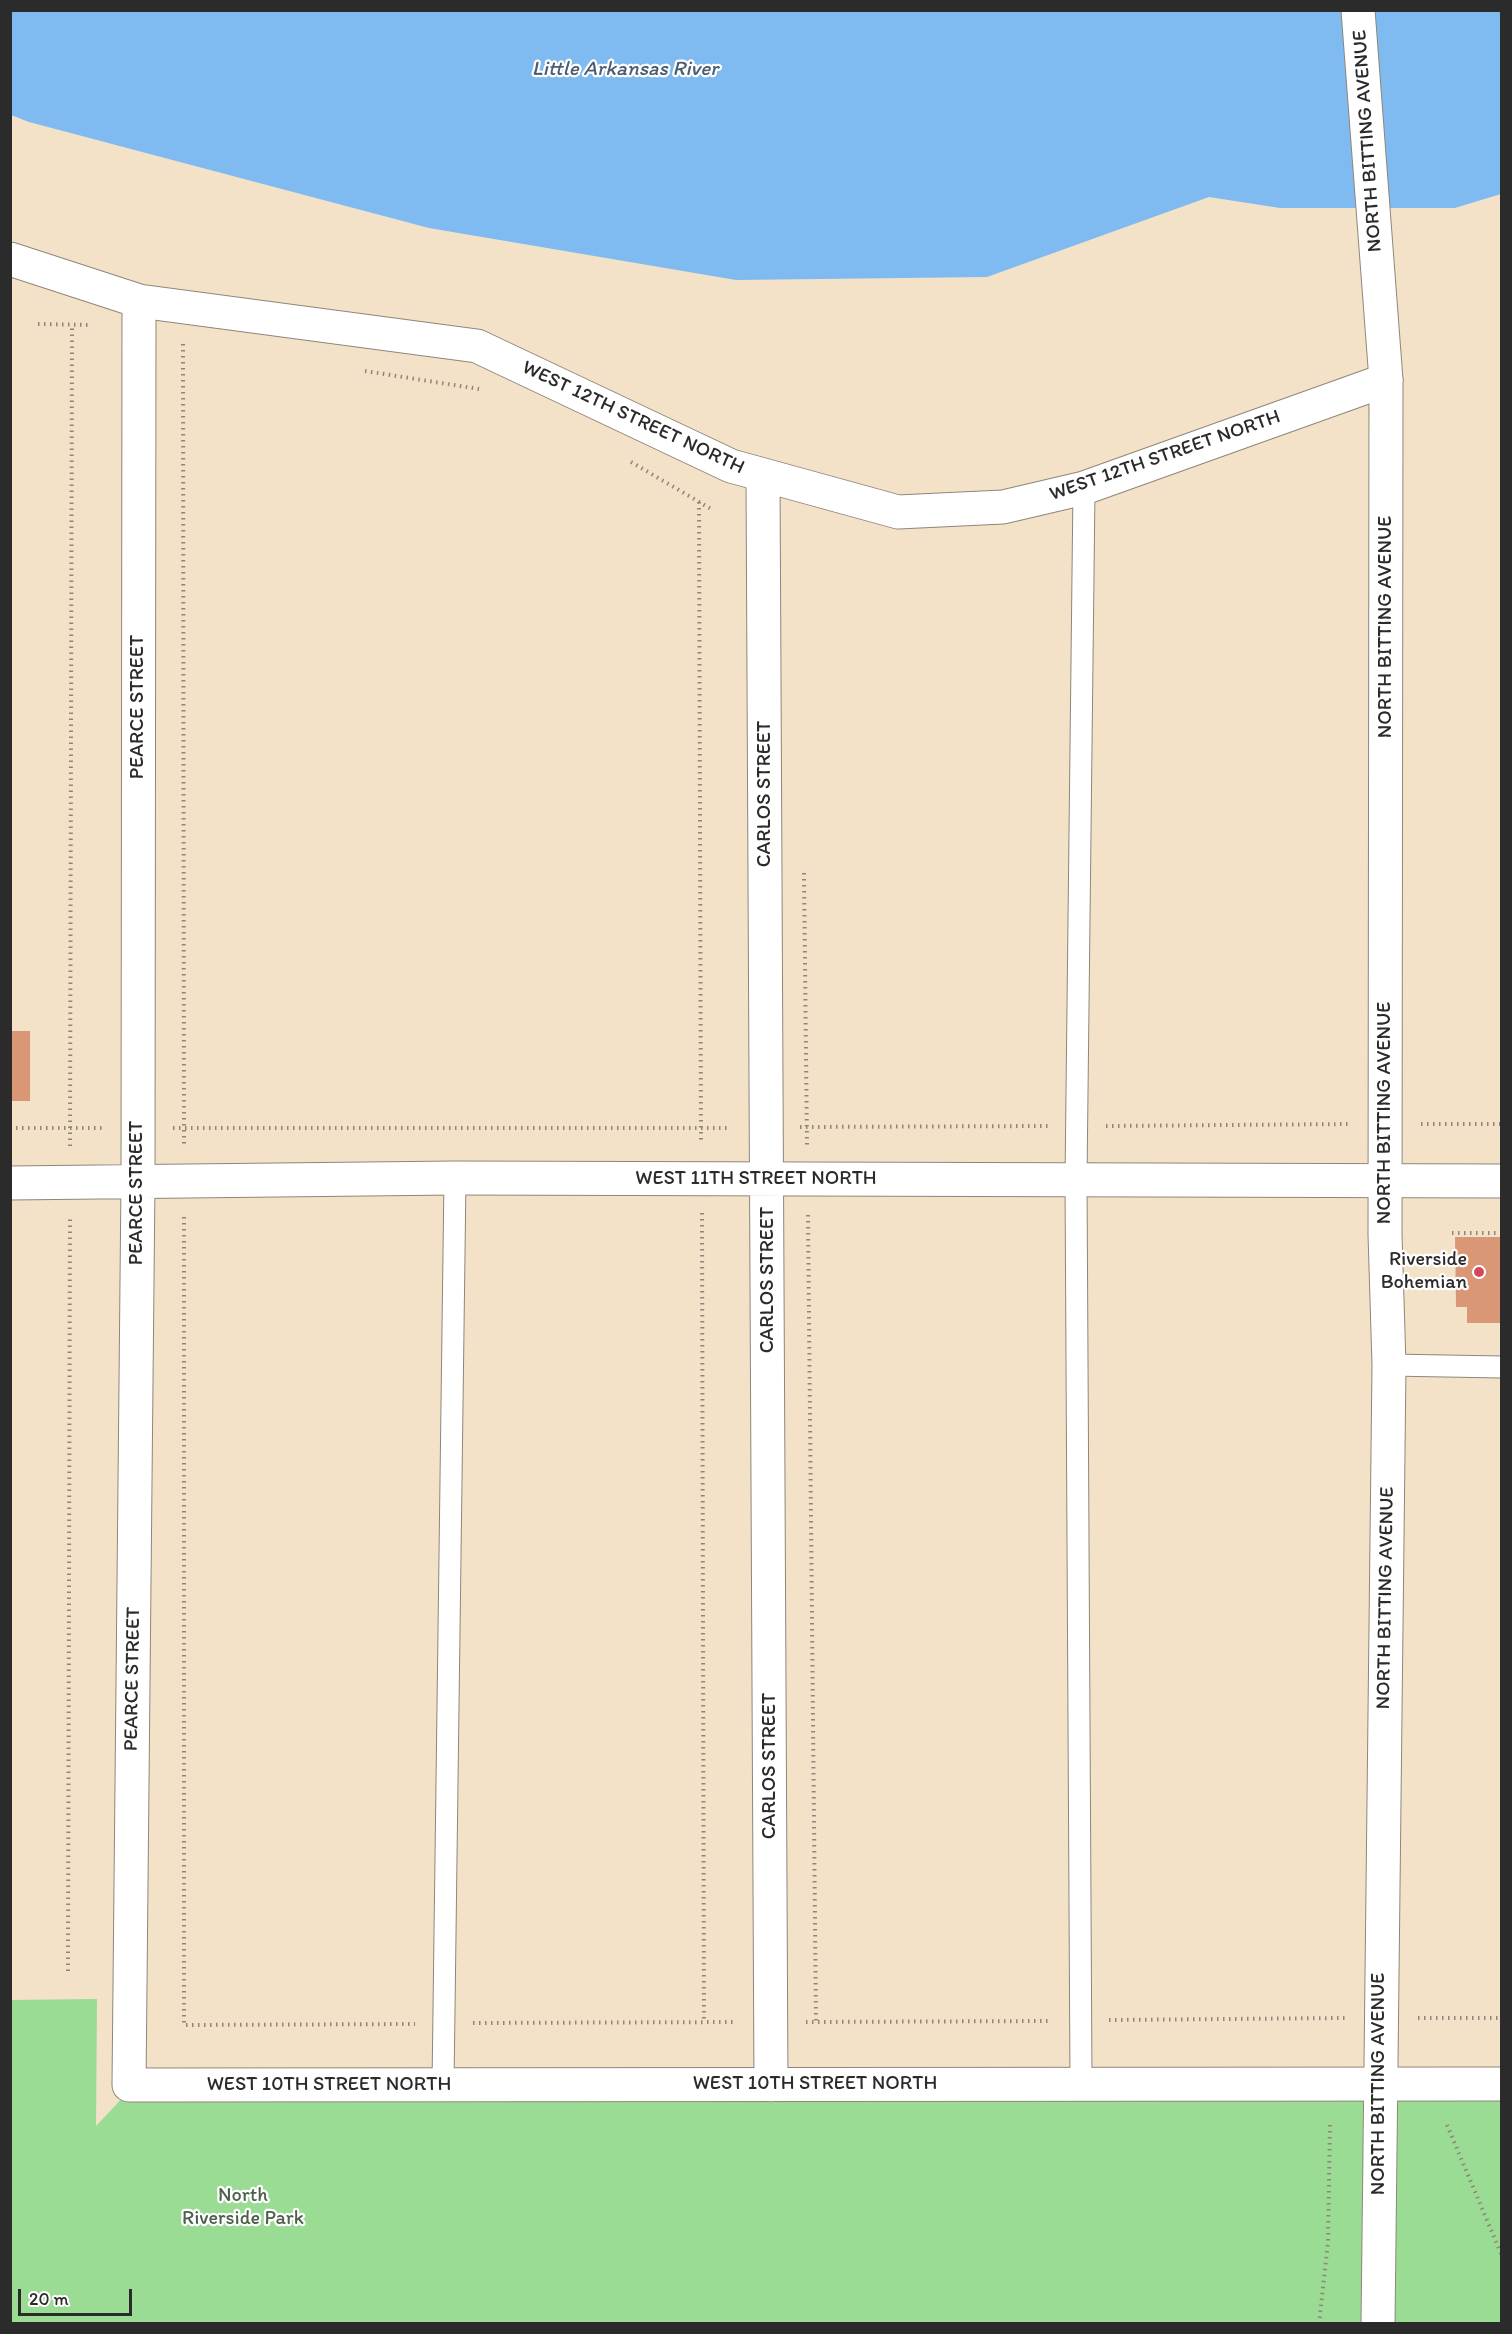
<!DOCTYPE html>
<style>
body{margin:0}
#map{position:relative;width:1512px;height:2334px;overflow:hidden;background:#f3e2c8;font-family:Itim,sans-serif}
canvas{display:block}
.frame{position:absolute;inset:0;border:12px solid #2b2b2b;pointer-events:none}
.scale{position:absolute;left:18px;top:2289px;width:114px;height:27px;box-sizing:border-box;border:3px solid #2b2b2b;border-top:0;padding-left:8px;font-size:18px;line-height:21px;white-space:nowrap;color:#2b2b2b;-webkit-text-stroke:4px #fff;paint-order:stroke}
</style>
<div id="map">
<canvas width="1512" height="2334"></canvas>
<div class="frame"></div>
<div class="scale">20 m</div>
</div>
<script>
const g = document.querySelector('canvas').getContext('2d');
g.lineJoin = 'round';
function fillPath(path, color) { g.fillStyle = color; g.fill(path, 'evenodd'); }
const toPath = rows => new Path2D(rows.map(r => 'M' + r).join(''));
function trace(path, color, width, dash) { g.strokeStyle = color; g.lineWidth = width; g.lineCap = dash ? 'butt' : 'round'; g.setLineDash(dash || []); g.stroke(path); }
function label(font, color, halo, rows, align = 'center') {
  g.font = font + ' Itim,sans-serif'; g.lineWidth = 4.5; g.setLineDash([]); g.textBaseline = 'middle'; g.strokeStyle = halo; g.fillStyle = color; for (const [text, x, y, turn = 0] of rows) {
    g.save(); g.translate(x, y); g.rotate((+turn || 0) * Math.PI / 180); g.textAlign = isNaN(turn) ? turn : align; if (halo) g.strokeText(text, 0, 0); g.fillText(text, 0, 0); g.restore();
  }
}
const green = toPath([
 [97,1999,96,2126,128,2092,1501,2088,1501,2323,11,2323,10,2000]
]);
const water = toPath([
 [10,11,1501,11,1501,194,1455,208,1280,208,1209,197,987,277,736,280,429,228,29,122,11,115]
]);
const building = toPath([
 [10,1031,30,1031,30,1101,10,1101],
 [1455,1237,1502,1237,1502,1323,1467,1323,1467,1307,1456,1307]
]);
const path = toPath([
 [38,324,89,325],
 [183,344,184,1146],
 [365,371,479,389],
 [631,462,713,510],
 [699,502,701,1143],
 [804,873,807,1145],
 [1421,1124,1502,1124],
 [1106,1126,1351,1124],
 [800,1127,1048,1126],
 [10,1128,103,1128],
 [173,1128,730,1128],
 [70,1146,72,325],
 [702,1213,704,2022],
 [808,1215,816,2022],
 [184,1217,184,2025,415,2024],
 [1452,1233,1502,1233],
 [68,1971,70,1216],
 [1418,2018,1502,2018],
 [1109,2020,1345,2018],
 [806,2022,1051,2021],
 [473,2023,736,2022],
 [1447,2125,1502,2256],
 [1319,2324,1328,2242,1330,2121]
]);
const lane = toPath([
 [1389,1365,1502,1367],
 [1081,2084,1076,1179,1084,488],
 [443,2085,455,1178]
]);
const street = toPath([
 [10,259,139,301,477,346,731,466,898,512,1003,507,1084,488,1386,380],
 [139,301,138,1181,129,2085,1502,2084],
 [763,476,771,2085],
 [10,1183,455,1178,1502,1181]
]);
const secondary = toPath([
 [1358,10,1386,380,1385,1234,1389,1365,1378,2324]
]);
const markers = [
 [1479,1272,6,"#d1495b"]
];
const streetNames = [
 ["NORTH BITTING AVENUE",1368,141,-94],
 ["WEST 12TH STREET NORTH",633,418,25],
 ["WEST 12TH STREET NORTH",1165,456,-19],
 ["NORTH BITTING AVENUE",1386,627,-90],
 ["PEARCE STREET",138,707,-90],
 ["CARLOS STREET",765,794,-90],
 ["NORTH BITTING AVENUE",1385,1113,-90],
 ["WEST 11TH STREET NORTH",756,1179],
 ["PEARCE STREET",137,1193,-90],
 ["CARLOS STREET",768,1280,-90],
 ["NORTH BITTING AVENUE",1386,1598,-89],
 ["PEARCE STREET",133,1679,-89],
 ["CARLOS STREET",770,1766,-90],
 ["WEST 10TH STREET NORTH",815,2084],
 ["NORTH BITTING AVENUE",1379,2084,-90],
 ["WEST 10TH STREET NORTH",329,2085]
];
const poiNames = [
 ["Riverside",1467,1260],
 ["Bohemian",1467,1283]
];
const parkNames = [
 ["North",243,2196],
 ["Riverside Park",243,2219]
];
const waterNames = [
 ["Little Arkansas River",625,70]
];
fillPath(green, '#9adc93');
fillPath(water, '#7fbaf1');
fillPath(building, '#d99775');
trace(lane, '#8f867a', 23);
trace(street, '#8f867a', 35);
trace(secondary, '#8f867a', 35);
trace(path, '#8f867a', 4, [1.5, 4.5]);
trace(lane, '#fff', 21);
trace(street, '#fff', 33);
trace(secondary, '#fff', 33);
for (const [x, y, r, color] of markers) { const dot = new Path2D(); dot.arc(x, y, r, 0, 2 * Math.PI); g.fillStyle = color; g.fill(dot); trace(dot, '#fff', 2); }
label('20px', '#2b2b2b', '#fff', streetNames);
label('20px', '#2b2b2b', '#fff', poiNames, 'right');
label('20px', '#4c604a', '#fff', parkNames);
label('italic 21px', '#485d70', '#fff', waterNames);
</script>
